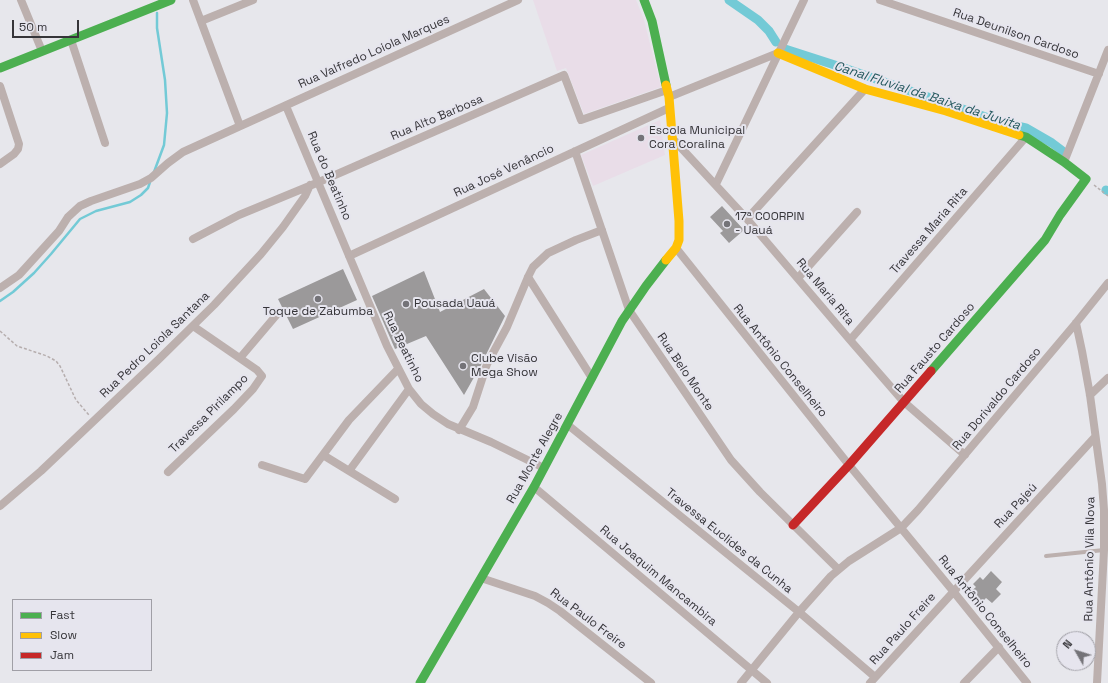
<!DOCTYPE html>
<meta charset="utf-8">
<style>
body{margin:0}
#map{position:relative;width:1108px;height:683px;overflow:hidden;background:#e7e7ec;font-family:"Space Grotesk",sans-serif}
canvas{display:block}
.legend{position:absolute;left:12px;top:599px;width:140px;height:72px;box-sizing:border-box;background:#e6e5ee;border:1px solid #a09fa6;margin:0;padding:5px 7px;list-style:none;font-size:12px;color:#363539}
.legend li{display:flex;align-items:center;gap:8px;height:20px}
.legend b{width:20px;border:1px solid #a09fa6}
.north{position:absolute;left:1056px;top:631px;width:40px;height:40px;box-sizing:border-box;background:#e6e5ee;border:1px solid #a09fa6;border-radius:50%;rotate:309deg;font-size:11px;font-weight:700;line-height:16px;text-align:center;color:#363539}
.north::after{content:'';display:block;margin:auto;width:14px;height:18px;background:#747378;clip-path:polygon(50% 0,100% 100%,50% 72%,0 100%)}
.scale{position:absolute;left:12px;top:20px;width:67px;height:18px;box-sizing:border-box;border:2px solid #363539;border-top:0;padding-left:5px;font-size:12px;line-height:14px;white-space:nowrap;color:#363539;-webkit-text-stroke:3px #e6e5ee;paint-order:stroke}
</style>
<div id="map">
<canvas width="1108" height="683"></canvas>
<ul class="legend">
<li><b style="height:5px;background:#4caf50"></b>Fast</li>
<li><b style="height:5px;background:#ffc107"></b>Slow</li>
<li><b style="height:5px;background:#c62828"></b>Jam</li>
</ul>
<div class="north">N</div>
<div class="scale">50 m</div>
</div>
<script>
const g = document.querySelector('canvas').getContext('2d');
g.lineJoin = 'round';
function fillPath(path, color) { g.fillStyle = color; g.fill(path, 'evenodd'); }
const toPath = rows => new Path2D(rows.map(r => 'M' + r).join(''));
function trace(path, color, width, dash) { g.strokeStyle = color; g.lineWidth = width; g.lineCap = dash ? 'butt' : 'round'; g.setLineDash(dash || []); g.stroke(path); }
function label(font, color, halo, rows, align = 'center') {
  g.font = font + ' "Space Grotesk",sans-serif'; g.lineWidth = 4; g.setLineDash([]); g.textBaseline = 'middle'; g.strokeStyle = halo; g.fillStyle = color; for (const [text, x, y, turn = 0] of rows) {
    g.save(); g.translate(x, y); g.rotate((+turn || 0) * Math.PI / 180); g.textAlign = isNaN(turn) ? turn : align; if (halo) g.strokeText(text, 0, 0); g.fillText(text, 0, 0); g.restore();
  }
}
const education = toPath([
 [533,0,636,0,644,20,661,87,584,114,566,68,557,71],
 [660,120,665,155,593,186,581,155]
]);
const stream = toPath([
 [154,172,164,145,167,113,165,80,157,28,157,13],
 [0,301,13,292,34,273,51,254,80,219,96,211,130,202,141,195,148,188,150,182]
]);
const canal = toPath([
 [729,0,758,20,769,31,776,42],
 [785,49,844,68,1003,123,1026,128,1052,143,1064,152],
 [1106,190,1108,191]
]);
const building = toPath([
 [722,206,744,230,729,243,720,233,723,231,710,217],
 [343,269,357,300,293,329,278,299],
 [424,271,440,312,484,289,505,316,481,365,464,395,426,336,395,349,372,296],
 [991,571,1002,582,996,589,1001,594,992,603,986,598,980,604,969,593,976,587,973,584,980,577,983,580]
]);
const path = toPath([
 [1094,185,1108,196],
 [0,331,17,346,47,356,56,361,60,366,76,400,89,415]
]);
const lane = toPath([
 [1046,556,1104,550]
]);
const street = toPath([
 [21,0,42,51],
 [193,0,240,126],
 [880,0,1099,74],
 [201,21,253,0],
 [71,40,105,143],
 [0,86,19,144,18,149,14,154,0,164],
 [669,97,778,53],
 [286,106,387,346,409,389,421,404,433,414,448,424,491,442,544,468],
 [672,138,747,219,850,340,904,402,965,455],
 [575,151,629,310,731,460,760,492,838,569],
 [1064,162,1108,50],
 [716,184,804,0],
 [747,219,865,89],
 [193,239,239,215,319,182,564,75,581,120,667,90],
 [676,248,849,465,953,591,1027,683],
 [349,256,669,108],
 [528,277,592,378],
 [798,278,857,212],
 [0,288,19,275,59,231,68,217,80,206,91,201,140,184,151,178,168,163,183,152,518,0],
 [1076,323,1082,351,1090,395,1102,484,1104,510,1104,550,1097,683],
 [850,340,1026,137],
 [240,358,279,312],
 [1090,395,1108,378],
 [568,425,799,612,875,677],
 [459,430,473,407,487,364,507,327,528,277,533,267,548,253,576,240,602,230],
 [323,455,395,499],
 [262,465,305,479,349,420,398,369],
 [349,471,409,389],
 [168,472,234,409,253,389,262,376,257,370,193,326],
 [534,487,767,683],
 [0,506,41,471,159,359,214,305,261,254,283,227,305,196,310,185],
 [481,578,535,596,548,603,560,611,651,683],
 [741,683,799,612,831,576,849,561,901,528,918,510,1076,323,1108,283],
 [870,683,1095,437],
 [964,683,999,647]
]);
const fast = toPath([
 [644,0,652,21,666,85],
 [0,68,171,0],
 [931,371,1045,240,1060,215,1086,179,1064,162,1026,137,1019,135],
 [420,683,534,487,622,321,646,286,666,260]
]);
const slow = toPath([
 [778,53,865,89,946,111,1019,135],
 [666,260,676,248,679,240,679,221,669,97,666,85]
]);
const jam = toPath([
 [793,525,849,465,931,371]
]);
const markers = [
 [641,138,4,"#747378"],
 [727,224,4,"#747378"],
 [318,299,4,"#747378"],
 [406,304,4,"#747378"],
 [463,366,4,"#747378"]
];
const streetNames = [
 ["Rua Deunilson Cardoso",1016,34,19],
 ["Rua Valfredo Loiola Marques",374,52,-24],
 ["Rua Alto Barbosa",437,118,-23],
 ["Rua José Venâncio",504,171,-25],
 ["Rua do Beatinho",329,176,67],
 ["Travessa Maria Rita",929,231,-49],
 ["Rua Maria Rita",825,292,50],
 ["Rua Pedro Loiola Santana",155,345,-44],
 ["Rua Beatinho",403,347,64],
 ["Rua Fausto Cardoso",935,348,-49],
 ["Rua Antônio Conselheiro",780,361,51],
 ["Rua Belo Monte",685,372,56],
 ["Rua Dorivaldo Cardoso",997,399,-50],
 ["Travessa Pirilampo",209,414,-45],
 ["Rua Monte Alegre",535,458,-61],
 ["Rua Pajeú",1016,506,-47],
 ["Travessa Euclides da Cunha",729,541,39],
 ["Rua Antônio Vila Nova",1090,559,-89],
 ["Rua Joaquim Mancambira",658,576,40],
 ["Rua Antônio Conselheiro",985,612,51],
 ["Rua Paulo Freire",588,619,37],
 ["Rua Paulo Freire",903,629,-48]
];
const poiNames = [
 ["Escola Municipal",649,131],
 ["Cora Coralina",649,145],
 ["17ª COORPIN",735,217],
 ["- Uauá",735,231],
 ["Pousada Uauá",414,304],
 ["Toque de Zabumba",318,312,"center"],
 ["Clube Visão",471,359],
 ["Mega Show",471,373]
];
const waterNames = [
 ["Canal Fluvial da Baixa da Juvita",927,96,18]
];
fillPath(education, '#e9dde8');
trace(stream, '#73cad6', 2.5);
trace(canal, '#73cad6', 9);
fillPath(building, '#9b999a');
trace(path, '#b6aeae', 1.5, [3, 2]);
trace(lane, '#bcb0ae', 4);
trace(street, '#bcb0ae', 8);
trace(fast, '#4caf50', 9);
trace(slow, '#ffc107', 9);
trace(jam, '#c62828', 9);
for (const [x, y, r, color] of markers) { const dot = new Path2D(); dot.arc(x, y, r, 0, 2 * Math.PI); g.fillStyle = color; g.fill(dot); trace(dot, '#e6e5ee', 1.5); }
label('12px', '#363539', '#e6e5ee', streetNames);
label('12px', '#363539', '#e6e5ee', poiNames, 'left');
label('italic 13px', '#23575d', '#e6e5ee', waterNames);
</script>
